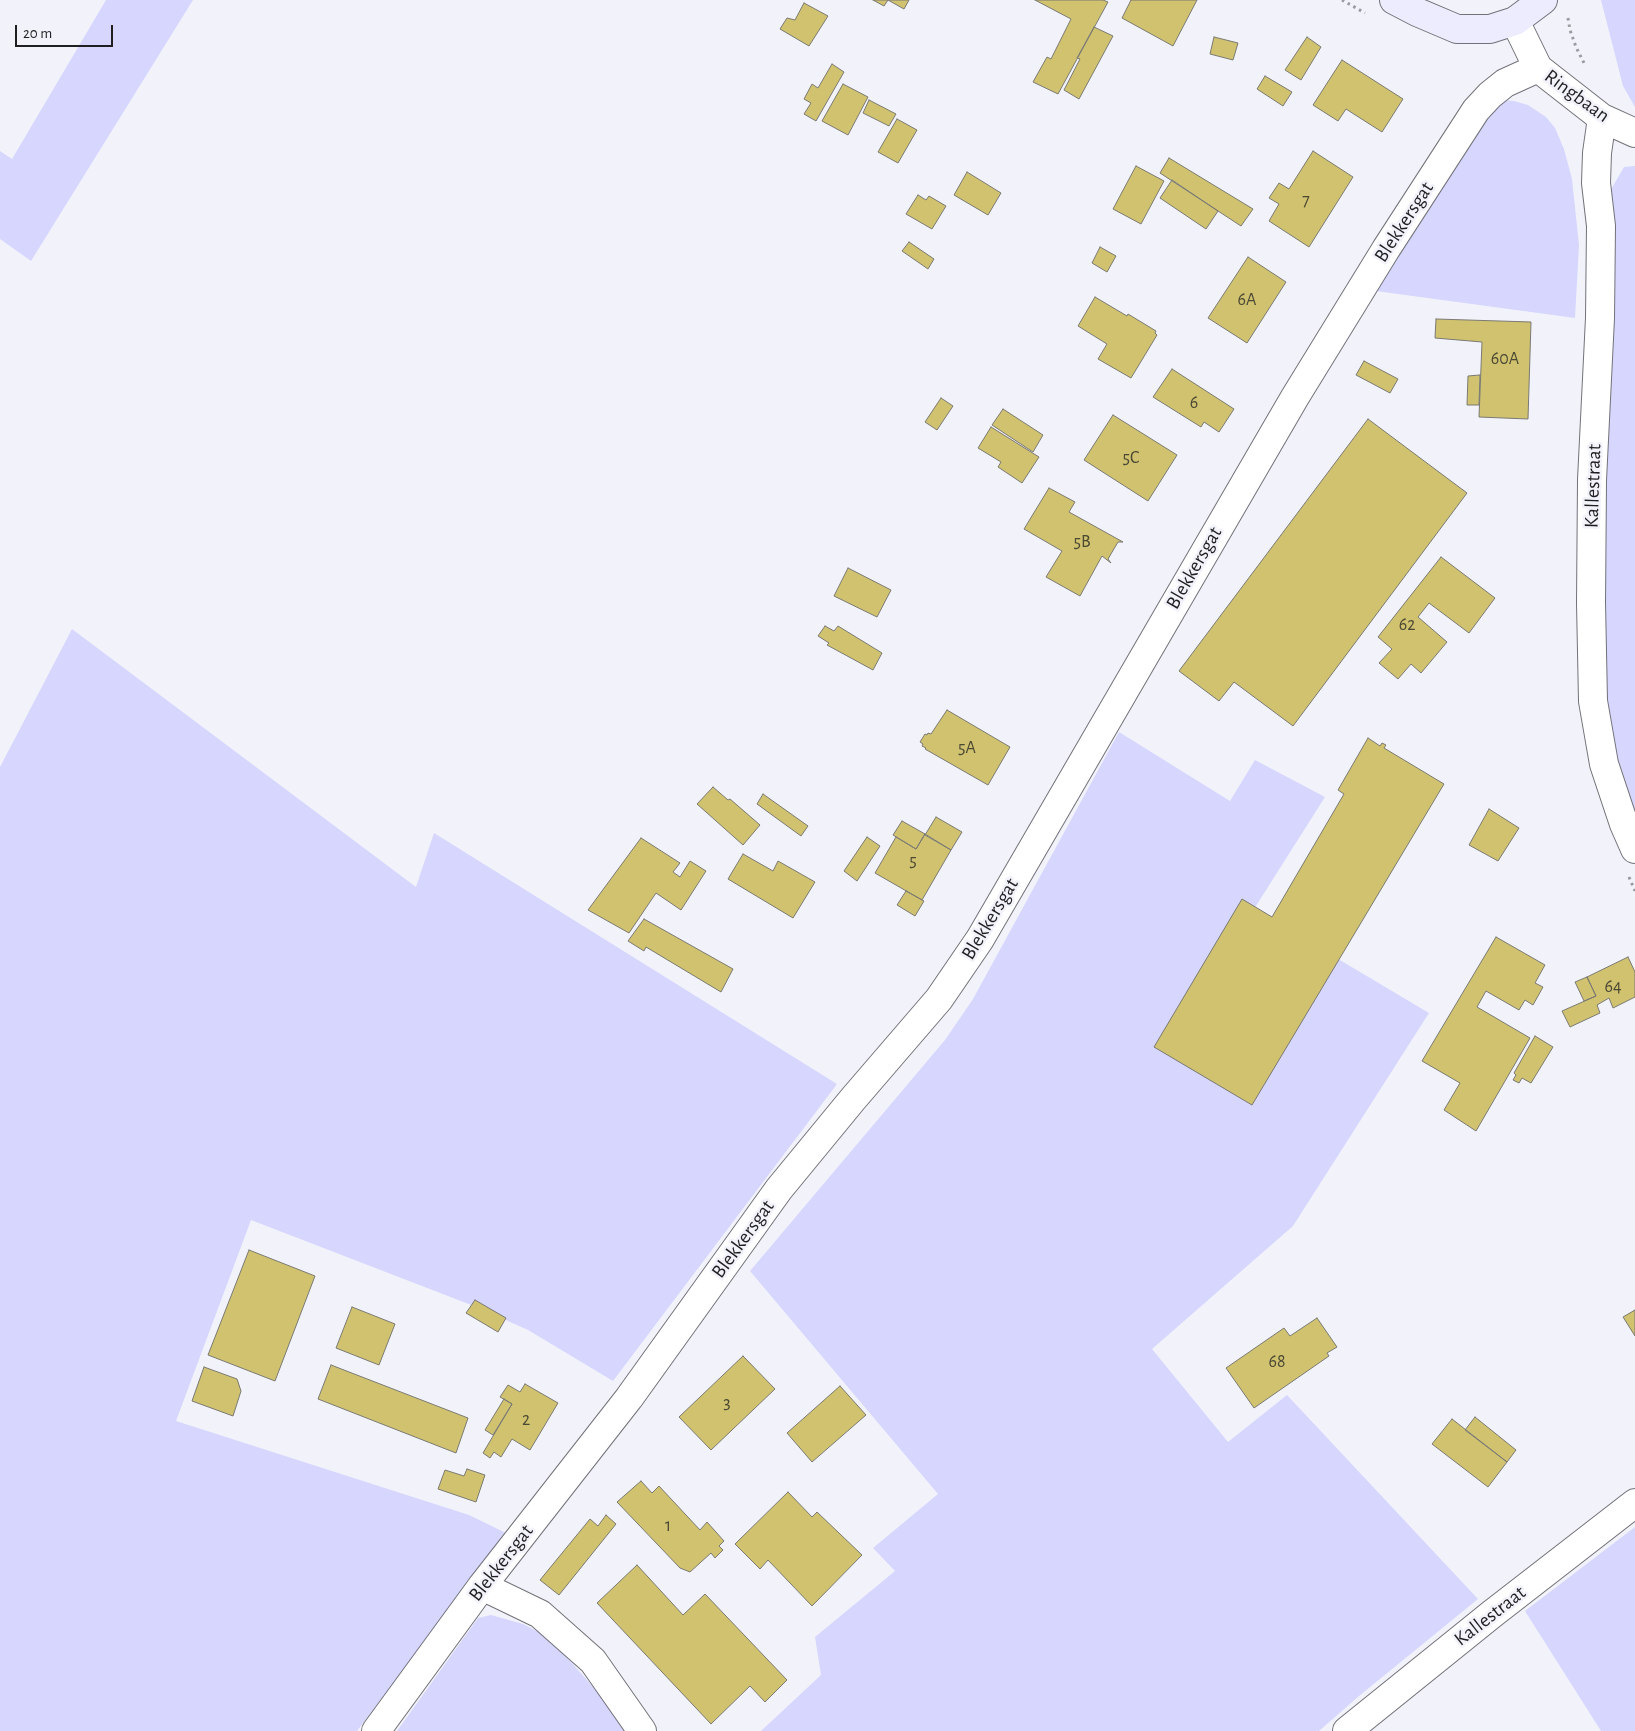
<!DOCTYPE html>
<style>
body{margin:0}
#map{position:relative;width:1635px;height:1731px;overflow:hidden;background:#f2f3fa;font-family:"Alegreya Sans",sans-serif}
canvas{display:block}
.scale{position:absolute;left:15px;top:25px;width:98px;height:22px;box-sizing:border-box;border:2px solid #1f1f21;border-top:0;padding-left:6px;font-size:15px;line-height:18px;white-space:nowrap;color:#1f1f21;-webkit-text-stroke:4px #f2f3fa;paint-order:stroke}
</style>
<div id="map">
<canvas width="1635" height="1731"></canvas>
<div class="scale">20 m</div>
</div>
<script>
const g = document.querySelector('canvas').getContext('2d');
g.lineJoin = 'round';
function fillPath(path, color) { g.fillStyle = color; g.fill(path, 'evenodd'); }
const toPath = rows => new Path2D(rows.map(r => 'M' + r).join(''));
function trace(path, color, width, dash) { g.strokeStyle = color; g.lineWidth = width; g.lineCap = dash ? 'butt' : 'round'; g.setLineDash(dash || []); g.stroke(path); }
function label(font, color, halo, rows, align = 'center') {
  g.font = font + ' "Alegreya Sans",sans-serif'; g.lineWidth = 5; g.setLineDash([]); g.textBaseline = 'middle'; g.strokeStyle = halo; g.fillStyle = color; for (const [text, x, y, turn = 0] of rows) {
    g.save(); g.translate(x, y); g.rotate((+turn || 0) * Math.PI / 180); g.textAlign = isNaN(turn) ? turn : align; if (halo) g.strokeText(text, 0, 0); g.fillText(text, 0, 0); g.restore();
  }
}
const green = toPath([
 [106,0,193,0,31,261,0,239,0,151,12,159],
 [1601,0,1635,0,1635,107,1623,86],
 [1503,100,1514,101,1528,105,1546,117,1555,128,1564,149,1572,179,1579,245,1575,318,1376,291,1488,103],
 [1635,166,1635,818,1616,760,1604,699,1603,605,1611,317,1610,191,1624,167],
 [72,629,416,887,434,833,837,1084,613,1381,528,1330,479,1308,251,1220,176,1421,469,1515,506,1533,357,1731,0,1731,0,767],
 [1119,732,1230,801,1255,760,1325,797,1254,909,1429,1013,1293,1226,1152,1349,1228,1442,1287,1395,1478,1599,1359,1696,1319,1731,761,1731,821,1675,815,1637,895,1571,873,1548,938,1494,750,1271,945,1040,973,999],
 [1635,1527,1635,1731,1601,1731,1525,1611],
 [491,1615,523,1624,546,1636,571,1662,616,1713,628,1731,397,1731,478,1618]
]);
const building = toPath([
 [873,0,888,0,884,6,873,0],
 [888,0,909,0,904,9,888,0],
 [1035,0,1103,0,1108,2,1058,94,1033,82,1047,57,1051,59,1071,19,1035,0],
 [1131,0,1197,0,1173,46,1122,18,1131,0],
 [804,3,828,16,809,46,780,29,787,18,795,20,804,3],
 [1094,27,1113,36,1079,99,1064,90,1080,59,1077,58,1094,27],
 [1214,37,1238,43,1233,60,1210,54,1214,37],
 [1307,37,1321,47,1301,80,1285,70,1307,37],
 [1342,60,1403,99,1382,132,1346,109,1338,121,1313,105,1342,60],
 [832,64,844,72,816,121,804,114,811,103,804,99,812,84,818,88,832,64],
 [1265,76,1292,92,1283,106,1257,89,1265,76],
 [843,84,868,97,848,135,822,121,843,84],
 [869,100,896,114,889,126,863,113,869,100],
 [897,119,917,130,898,163,878,152,897,119],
 [1313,151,1353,177,1309,247,1269,221,1279,204,1269,198,1279,183,1289,189,1313,151],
 [1169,158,1253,209,1241,226,1160,173,1169,158],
 [1136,166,1164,181,1141,224,1113,209,1136,166],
 [967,172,1001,193,988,215,954,195,967,172],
 [1172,180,1218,211,1206,229,1160,198,1172,180],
 [918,195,926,200,929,196,946,206,932,229,906,214,918,195],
 [909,242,934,259,928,269,902,251,909,242],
 [1100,247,1116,256,1107,272,1092,263,1100,247],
 [1248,257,1286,282,1247,343,1208,318,1248,257],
 [1095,297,1127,316,1128,314,1156,331,1155,333,1157,335,1131,378,1098,359,1107,344,1078,326,1095,297],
 [1436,319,1531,322,1528,419,1479,417,1482,342,1435,338,1436,319],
 [1364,361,1398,379,1390,393,1356,375,1364,361],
 [1172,369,1234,409,1219,432,1204,422,1201,427,1153,397,1172,369],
 [1480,375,1479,405,1467,405,1468,376,1480,375],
 [941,398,953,406,937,430,925,422,941,398],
 [1003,409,1043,435,1033,452,992,425,1003,409],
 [1113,415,1177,455,1148,501,1084,460,1113,415],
 [1368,419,1467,493,1293,726,1234,682,1219,701,1179,671,1368,419],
 [991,427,1039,457,1022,483,998,467,1001,462,978,448,991,427],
 [1049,488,1075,502,1069,512,1123,542,1118,542,1108,559,1111,563,1102,556,1080,596,1046,577,1062,551,1024,529,1049,488],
 [1441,557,1495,598,1469,633,1429,603,1418,617,1447,642,1421,673,1411,664,1398,679,1379,663,1392,649,1378,637,1441,557],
 [848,568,891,590,877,617,834,596,848,568],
 [825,626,834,631,838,626,882,653,873,670,827,645,829,643,818,636,825,626],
 [947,710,1010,747,988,785,925,749,926,748,922,746,923,744,920,742,925,734,927,735,928,733,931,734,947,710],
 [1368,738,1380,746,1382,743,1386,745,1384,748,1444,784,1252,1105,1154,1047,1242,899,1272,917,1344,794,1338,790,1368,738],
 [713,787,728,800,730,799,760,825,743,845,697,804,713,787],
 [763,794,808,826,801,836,757,804,763,794],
 [1489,809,1519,828,1498,861,1469,845,1489,809],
 [936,817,962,832,951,850,925,835,936,817],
 [902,821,925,834,916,849,893,835,902,821],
 [925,834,951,850,922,900,875,873,896,837,916,849,925,834],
 [867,837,880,846,857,881,844,871,867,837],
 [641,838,680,863,673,872,680,877,690,861,706,871,681,910,656,893,629,933,588,910,641,838],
 [743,854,773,871,778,861,815,882,793,918,728,879,743,854],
 [906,891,924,901,915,916,897,905,906,891],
 [644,919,733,969,721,992,646,947,644,951,628,941,644,919],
 [1496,937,1545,965,1535,983,1543,987,1533,1005,1525,1000,1519,1010,1486,991,1477,1007,1530,1038,1476,1131,1444,1110,1460,1083,1422,1061,1496,937],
 [1628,957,1635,972,1635,997,1613,1008,1609,998,1597,1005,1600,1013,1570,1027,1562,1011,1596,996,1587,977,1628,957],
 [1587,977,1596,996,1584,1001,1575,982,1587,977],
 [1535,1036,1553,1047,1531,1083,1522,1078,1519,1083,1513,1080,1516,1075,1514,1073,1535,1036],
 [249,1250,315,1276,275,1381,208,1355,249,1250],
 [475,1300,506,1318,498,1332,466,1313,475,1300],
 [352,1307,395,1324,379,1365,336,1348,352,1307],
 [1635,1310,1635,1336,1623,1317,1635,1310],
 [1317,1318,1337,1347,1327,1353,1329,1356,1254,1408,1226,1368,1284,1328,1290,1336,1317,1318],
 [743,1356,775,1389,711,1450,679,1417,743,1356],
 [331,1365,468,1418,456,1453,318,1399,331,1365],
 [204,1367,237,1379,241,1391,233,1416,192,1401,204,1367],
 [525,1384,558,1403,530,1450,512,1439,501,1457,494,1452,490,1458,483,1453,512,1404,500,1397,508,1385,520,1392,525,1384],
 [840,1386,866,1415,812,1462,787,1433,840,1386],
 [504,1399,512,1404,493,1435,485,1430,504,1399],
 [1475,1417,1516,1450,1507,1462,1465,1430,1475,1417],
 [1452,1419,1507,1462,1488,1487,1432,1444,1452,1419],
 [467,1469,485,1475,476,1502,438,1489,445,1470,464,1476,467,1469],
 [641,1481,652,1493,659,1486,700,1530,707,1522,724,1541,719,1546,723,1550,715,1558,711,1553,690,1572,680,1568,617,1502,641,1481],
 [788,1492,812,1517,817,1512,862,1555,812,1606,768,1560,760,1569,735,1544,788,1492],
 [606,1515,616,1524,559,1595,540,1580,590,1519,598,1526,606,1515],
 [637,1565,683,1615,705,1594,787,1680,765,1702,750,1686,711,1724,597,1603,637,1565]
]);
const path = toPath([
 [1342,0,1365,13],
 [1568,18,1570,30,1576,47,1585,65],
 [1629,877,1635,891]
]);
const street = toPath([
 [1515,21,1538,68,1602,118,1635,133],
 [1602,118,1597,153,1596,183,1601,226,1600,318,1592,480,1591,603,1593,701,1604,764,1624,824,1635,849],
 [482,1586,540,1614,593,1661,642,1731],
 [376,1731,482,1586,629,1398,779,1189,853,1099,939,999,980,939,1295,397,1386,249,1476,110,1490,95,1505,83,1538,68],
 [1347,1731,1492,1614,1635,1503]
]);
const secondary = toPath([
 [1394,0,1417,12,1457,29,1490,29,1515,21,1543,0]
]);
const numberNames = [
 ["7",1306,201],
 ["6A",1247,300],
 ["60A",1505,359],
 ["6",1194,403],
 ["5C",1131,458],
 ["5B",1082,542],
 ["62",1407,625],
 ["5A",967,748],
 ["5",913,861],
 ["64",1613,987],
 ["68",1277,1362],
 ["3",727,1403],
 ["2",526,1420],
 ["1",668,1526]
];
const streetNames = [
 ["Ringbaan",1577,96,36],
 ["Blekkersgat",1404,222,-57],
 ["Kallestraat",1593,486,-88],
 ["Blekkersgat",1194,568,-60],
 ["Blekkersgat",990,919,-59],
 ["Blekkersgat",743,1239,-54],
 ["Blekkersgat",501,1563,-52],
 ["Kallestraat",1490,1616,-38]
];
fillPath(green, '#d6d6fe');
fillPath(building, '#d0c26f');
trace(building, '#7a7973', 1);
trace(street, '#727279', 30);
trace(secondary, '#727279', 30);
trace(path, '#9a9a9f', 3, [2.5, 4]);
trace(street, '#fff', 28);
trace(secondary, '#ececfe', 28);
label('18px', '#4b4834', null, numberNames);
label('20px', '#1f1f21', '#f2f3fa', streetNames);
</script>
